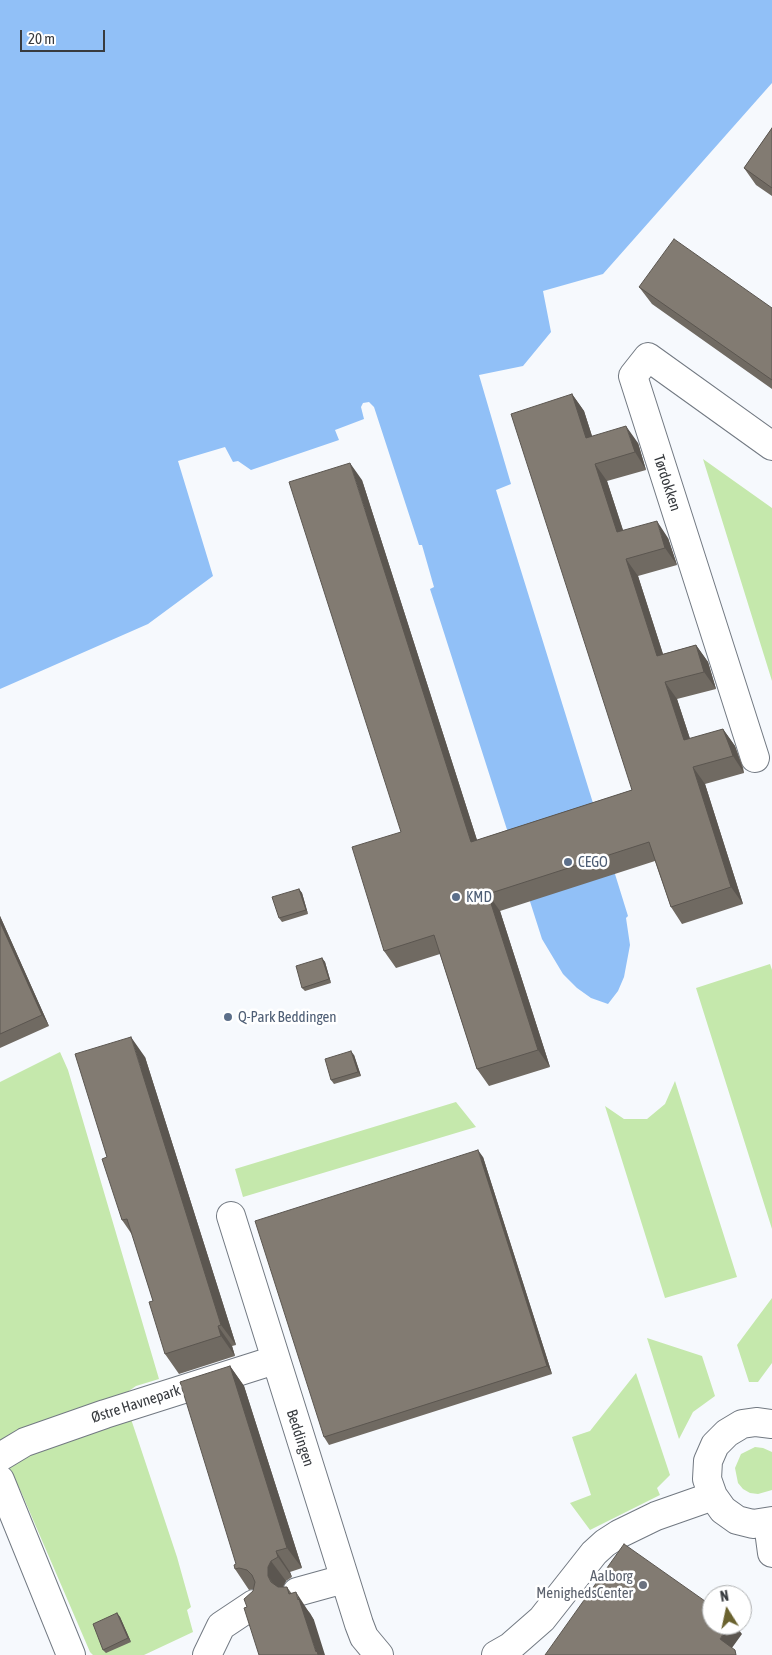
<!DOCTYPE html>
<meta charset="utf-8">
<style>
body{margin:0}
#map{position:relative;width:772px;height:1655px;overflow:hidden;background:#f6f9fd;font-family:"Asap Condensed",sans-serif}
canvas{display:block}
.north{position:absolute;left:702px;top:1585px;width:50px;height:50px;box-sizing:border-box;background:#fff;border:1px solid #afb1b2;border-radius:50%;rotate:350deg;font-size:14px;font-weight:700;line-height:20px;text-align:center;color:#383b3f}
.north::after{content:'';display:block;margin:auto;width:18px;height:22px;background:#6a622f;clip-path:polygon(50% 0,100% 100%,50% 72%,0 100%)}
.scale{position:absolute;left:20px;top:30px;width:85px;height:22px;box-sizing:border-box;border:2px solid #383b3f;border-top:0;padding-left:6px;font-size:15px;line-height:18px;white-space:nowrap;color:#383b3f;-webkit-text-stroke:4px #fff;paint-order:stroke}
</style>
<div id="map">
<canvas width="772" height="1655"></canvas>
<div class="north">N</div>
<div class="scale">20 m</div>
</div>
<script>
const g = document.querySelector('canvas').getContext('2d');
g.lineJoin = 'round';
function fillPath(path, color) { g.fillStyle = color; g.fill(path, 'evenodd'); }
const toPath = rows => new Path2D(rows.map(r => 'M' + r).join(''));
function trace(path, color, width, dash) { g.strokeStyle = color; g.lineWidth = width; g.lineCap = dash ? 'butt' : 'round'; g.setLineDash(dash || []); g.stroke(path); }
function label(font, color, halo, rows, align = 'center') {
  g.font = font + ' "Asap Condensed",sans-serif'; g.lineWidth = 5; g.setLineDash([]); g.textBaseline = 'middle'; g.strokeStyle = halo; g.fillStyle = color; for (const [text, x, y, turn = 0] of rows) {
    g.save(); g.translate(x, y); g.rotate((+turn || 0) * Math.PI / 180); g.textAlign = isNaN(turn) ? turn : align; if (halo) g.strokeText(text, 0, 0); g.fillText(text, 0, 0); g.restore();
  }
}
const green = toPath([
 [703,459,772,508,772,681],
 [770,964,772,970,772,1229,696,988],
 [60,1052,68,1070,159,1379,136,1386,123,1395,177,1557,191,1607,187,1610,193,1632,144,1655,93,1655,90,1652,22,1494,0,1449,0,1082],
 [675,1081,737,1277,665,1298,605,1106,624,1119,647,1119,665,1104],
 [456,1102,476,1127,243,1197,235,1169],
 [772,1298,772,1363,758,1382,749,1382,737,1345],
 [647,1338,702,1356,715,1396,693,1412,679,1439],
 [636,1373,670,1475,657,1488,660,1495,590,1530,570,1503,591,1495,572,1437,590,1431],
 [755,1447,763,1448,772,1452,772,1490,758,1494,750,1493,743,1489,738,1483,735,1468,741,1454]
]);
const water = toPath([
 [0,0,772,0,772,83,603,274,543,291,551,332,523,366,479,375,511,484,496,490,628,916,626,918,630,945,624,977,618,991,608,1004,591,998,577,988,563,974,542,939,430,589,434,587,422,545,419,545,374,407,369,402,363,403,361,407,364,419,335,430,339,440,251,470,238,461,233,462,225,447,178,461,213,576,148,624,0,689]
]);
const minor = toPath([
 [755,758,633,376,648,357,772,446],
 [231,1216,359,1624,364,1637,379,1655],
 [772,1424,756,1422,742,1424,727,1433,715,1445,708,1461,707,1479,713,1496,723,1510,737,1520,753,1524,772,1521],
 [0,1457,25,1442,105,1414,275,1360],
 [0,1480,71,1655],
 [768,1523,772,1553],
 [297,1592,344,1579],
 [207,1655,221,1626,254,1604],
 [496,1655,510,1647,542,1619,594,1553,605,1543,619,1534,656,1516,713,1496]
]);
const wall = toPath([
 [772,128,772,196,756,185,744,168],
 [639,287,772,308,772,389,652,304],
 [572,394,584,411,592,436,638,443,646,470,607,481,623,530,668,538,677,565,638,576,663,654,696,645,708,662,716,689,677,699,690,739,723,729,735,746,743,767,744,773,705,784,743,904,682,924,671,907,655,861,500,911,550,1067,489,1086,477,1069,440,954,396,968,384,951,401,832,362,480,477,840,632,790],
 [299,889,302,893,308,914,282,922,279,918],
 [0,916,49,1026,0,1048],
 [322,958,325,962,331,983,305,991,302,988],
 [354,1055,361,1076,334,1084,331,1080],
 [145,1057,236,1345,232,1346,235,1356,179,1374,165,1354,153,1301,133,1236,122,1220,107,1157],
 [483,1157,552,1374,329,1445,324,1437],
 [230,1366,244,1386,302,1568,290,1572,292,1577,286,1581,283,1587,287,1587,292,1594,310,1613,314,1620,247,1607,254,1589,249,1590,235,1569,236,1564],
 [117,1613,120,1617,131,1642,106,1653,103,1650]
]);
const shadedWall = toPath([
 [572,394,584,411,598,455,586,438],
 [626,426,638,443,646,470,635,452],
 [350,463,362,480,483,859,471,842],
 [595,464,607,481,629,549,617,532],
 [657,521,668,538,677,565,665,548],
 [626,559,638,576,669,673,657,656],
 [696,645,708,662,716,689,704,672],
 [665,682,677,699,696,757,684,740],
 [723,729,735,746,744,773,733,756],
 [693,767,705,784,743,904,731,887],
 [299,889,302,893,308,914,306,910],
 [488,894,500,911,550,1067,538,1050],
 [0,916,49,1026,42,1015,0,922],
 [322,958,325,962,331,983,329,979],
 [131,1037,145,1057,236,1345,221,1325],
 [351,1051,354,1055,361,1076,358,1072],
 [478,1150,483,1157,552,1374,547,1366],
 [218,1326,232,1346,235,1356,221,1336],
 [230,1366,244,1386,302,1568,287,1548],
 [276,1551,290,1572,292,1577,278,1557],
 [271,1561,286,1581,282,1588,282,1597,268,1576,268,1567],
 [296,1592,314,1620,325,1655,318,1655,316,1652],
 [117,1613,120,1617,131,1642,128,1638],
 [729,1625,735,1625,742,1634,729,1652,720,1639]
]);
const building = toPath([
 [772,128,772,188,744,168,772,128],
 [674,239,772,308,772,380,639,287,674,239],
 [572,394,586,438,626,426,635,452,595,464,617,532,657,521,665,548,626,559,657,656,696,645,704,672,665,682,684,740,723,729,731,750,733,756,693,767,731,887,671,907,649,842,488,894,538,1050,477,1069,434,935,384,951,352,847,401,832,289,482,350,463,471,842,632,790,511,414,572,394],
 [299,889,306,910,279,918,272,897,299,889],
 [0,922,42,1015,0,1034,0,922],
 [322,958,329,979,302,988,296,966,322,958],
 [131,1037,221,1325,218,1326,221,1336,165,1354,149,1302,153,1301,127,1219,122,1220,102,1159,107,1157,75,1054,131,1037],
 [351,1051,358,1072,331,1080,325,1059,351,1051],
 [478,1150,547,1366,324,1437,255,1221,478,1150],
 [230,1366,287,1548,276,1551,278,1557,271,1561,268,1567,268,1576,271,1582,278,1587,287,1587,289,1594,296,1592,298,1600,299,1599,316,1652,317,1651,318,1655,259,1655,244,1608,247,1607,244,1599,253,1591,255,1582,252,1575,247,1570,239,1568,235,1569,234,1565,236,1564,180,1382,230,1366],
 [624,1544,712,1606,712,1625,729,1625,720,1639,735,1650,736,1655,545,1655,624,1544],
 [117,1613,128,1638,103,1650,93,1624,117,1613]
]);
const markers = [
 [568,862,5,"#5c6f8a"],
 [456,897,5,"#5c6f8a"],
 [228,1017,5,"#5c6f8a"],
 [643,1585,5,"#6b7280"]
];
const streetNames = [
 ["Tørdokken",667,483,72],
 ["Østre Havnepark",136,1404,-18],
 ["Beddingen",300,1438,72]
];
const serviceNames = [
 ["CEGO",578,862],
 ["KMD",466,897],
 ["Q-Park Beddingen",238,1017]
];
const worshipNames = [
 ["Aalborg",633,1576],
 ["MenighedsCenter",633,1593]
];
fillPath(green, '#c5e8ac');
fillPath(water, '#91c0f7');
trace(minor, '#727982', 30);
trace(minor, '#fff', 28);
fillPath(wall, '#706a62');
fillPath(shadedWall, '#5b5650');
fillPath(building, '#827b72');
trace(building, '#5b5650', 1);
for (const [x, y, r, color] of markers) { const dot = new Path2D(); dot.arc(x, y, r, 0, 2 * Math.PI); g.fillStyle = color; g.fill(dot); trace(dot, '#fff', 2); }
label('15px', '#383b3f', '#fff', streetNames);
label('15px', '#4e5e75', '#fff', serviceNames, 'left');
label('15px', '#5b616d', '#fff', worshipNames, 'right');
</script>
